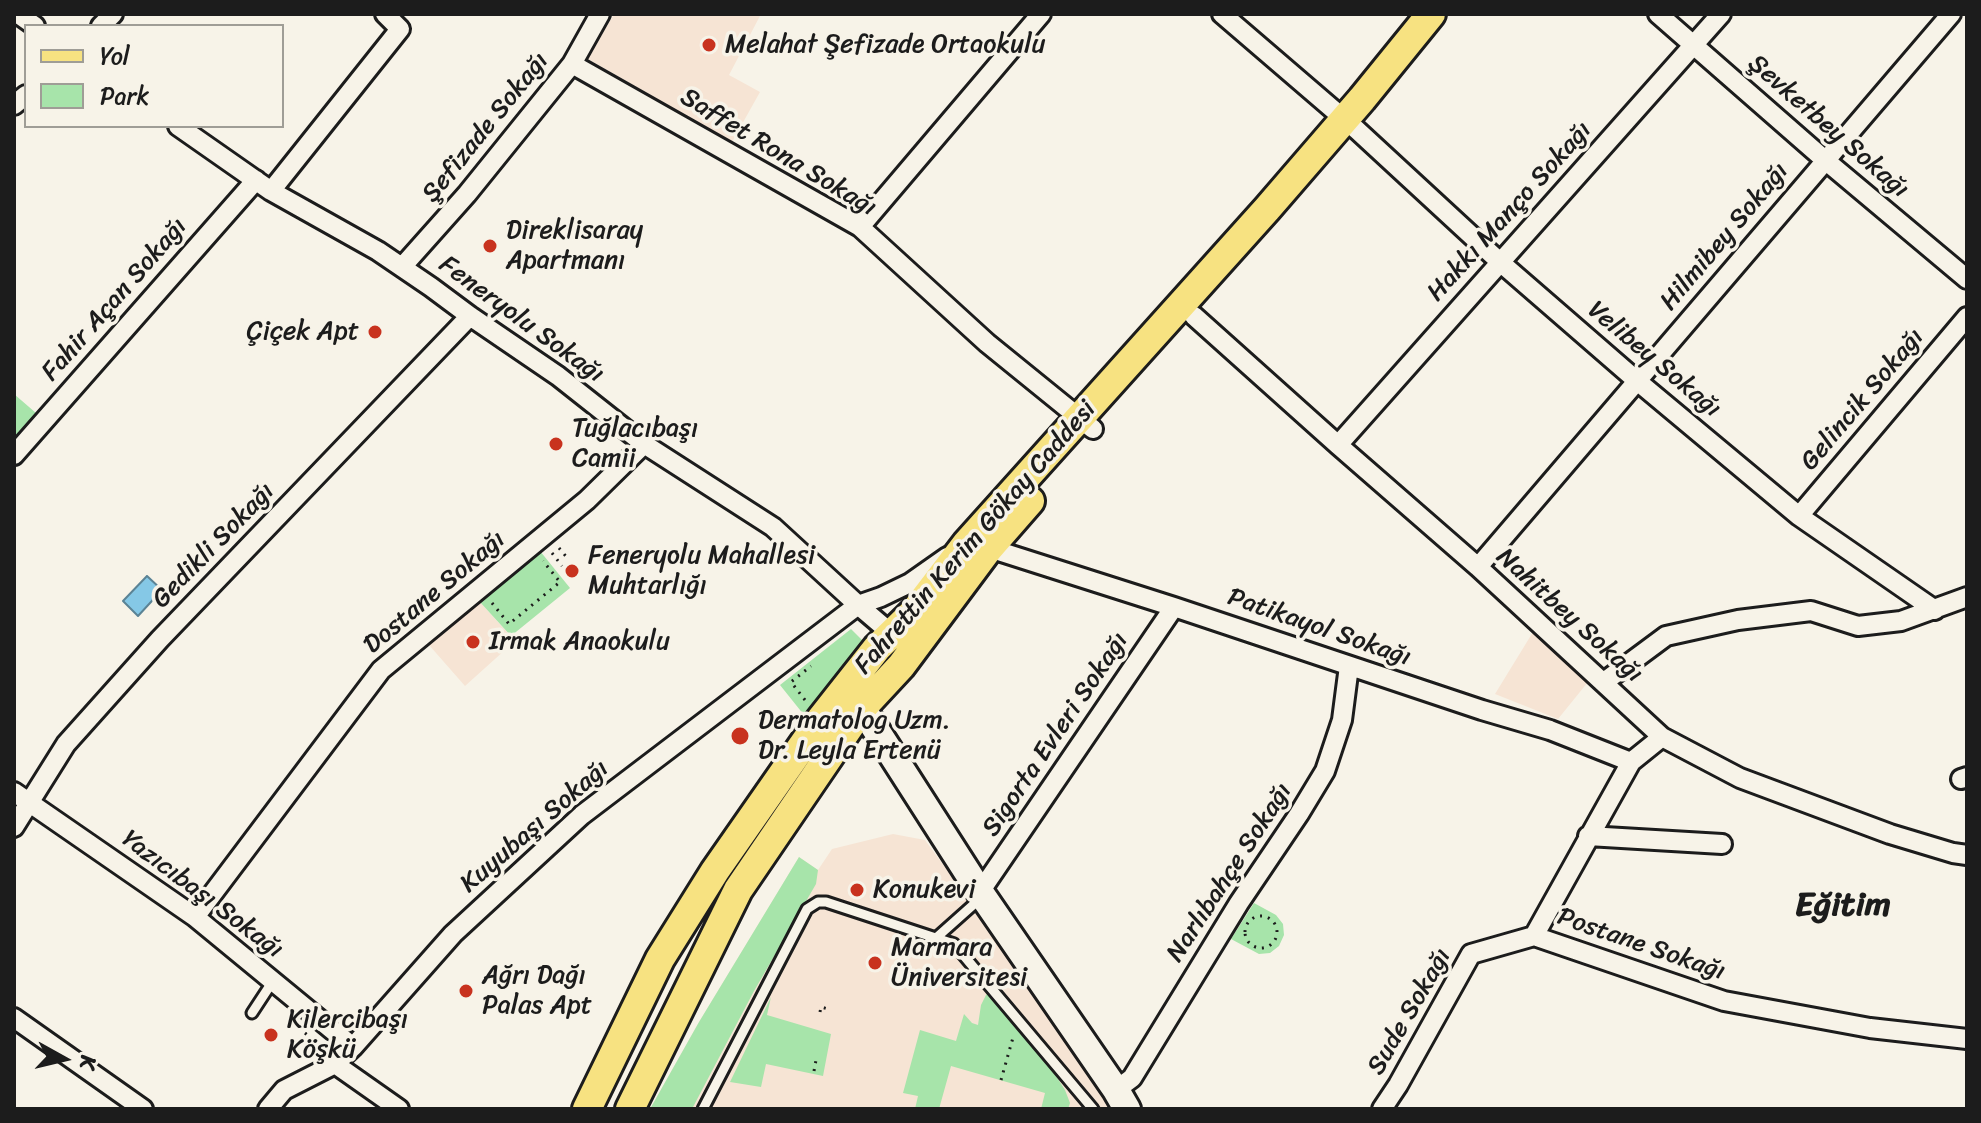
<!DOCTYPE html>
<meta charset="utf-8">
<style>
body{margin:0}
#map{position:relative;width:1981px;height:1123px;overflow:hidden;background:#f7f3e8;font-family:Sriracha,sans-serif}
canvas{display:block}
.frame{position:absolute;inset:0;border:16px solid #1c1c1c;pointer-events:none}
.legend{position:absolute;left:24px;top:24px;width:260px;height:104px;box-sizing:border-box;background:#f7f3e8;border:2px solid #9f9d96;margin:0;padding:10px 14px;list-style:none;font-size:24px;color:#1c1c1c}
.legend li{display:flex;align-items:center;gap:16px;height:40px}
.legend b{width:40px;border:2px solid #9f9d96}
.north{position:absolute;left:24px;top:1019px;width:80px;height:80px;-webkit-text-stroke:6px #f7f3e8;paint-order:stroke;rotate:98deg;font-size:22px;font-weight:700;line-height:32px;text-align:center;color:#1c1c1c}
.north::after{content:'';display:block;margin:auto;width:28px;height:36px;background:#1c1c1c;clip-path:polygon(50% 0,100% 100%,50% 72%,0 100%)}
</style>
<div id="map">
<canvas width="1981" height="1123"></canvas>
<div class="frame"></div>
<ul class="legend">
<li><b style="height:10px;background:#f7e281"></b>Yol</li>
<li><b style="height:22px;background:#a7e4aa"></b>Park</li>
</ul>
<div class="north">K</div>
</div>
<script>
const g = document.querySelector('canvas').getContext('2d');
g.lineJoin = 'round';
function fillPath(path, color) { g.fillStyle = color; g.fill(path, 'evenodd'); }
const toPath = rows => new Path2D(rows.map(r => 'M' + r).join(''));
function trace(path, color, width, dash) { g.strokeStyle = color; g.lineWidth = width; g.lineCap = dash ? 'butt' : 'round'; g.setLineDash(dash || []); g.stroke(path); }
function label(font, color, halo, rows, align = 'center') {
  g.font = font + ' Sriracha,sans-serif'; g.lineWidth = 7; g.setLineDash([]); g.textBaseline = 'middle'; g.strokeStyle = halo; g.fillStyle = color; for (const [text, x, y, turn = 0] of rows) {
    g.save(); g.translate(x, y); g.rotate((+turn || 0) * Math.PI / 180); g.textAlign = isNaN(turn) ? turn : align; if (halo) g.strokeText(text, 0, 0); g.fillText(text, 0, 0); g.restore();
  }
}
const built = toPath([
 [614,14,761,14,729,75,760,92,732,142,588,59],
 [479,601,515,641,465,686,429,645],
 [1533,632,1588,682,1558,719,1495,694],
 [893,834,925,840,1057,1020,1114,1109,650,1109,699,1022,799,857,818,870,832,849]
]);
const green = toPath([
 [14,394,36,413,14,438],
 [540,551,570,588,511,636,479,601],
 [851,629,867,645,808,720,780,685],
 [799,857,818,870,816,884,754,991,692,1109,650,1109,699,1022],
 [1254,903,1276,915,1283,924,1284,935,1279,946,1270,953,1259,954,1231,939],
 [989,992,1046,1060,1065,1090,1070,1103,1068,1109,1041,1109,1045,1093,951,1066,939,1109,915,1109,918,1096,903,1093,920,1030,956,1041,964,1014,972,1023,978,1025,981,1005,986,995],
 [771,997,767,1015,831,1034,823,1076,766,1064,761,1087,730,1082]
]);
const water = toPath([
 [147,576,162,590,138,616,123,601,147,576]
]);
const path = toPath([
 [559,548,569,560],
 [552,553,562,566],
 [492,603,509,624,560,582,543,561],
 [805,700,791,682,811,666],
 '1245 932a16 16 0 1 1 32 0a16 16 0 1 1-32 0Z',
 [820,1012,821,1007,828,1009],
 [305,1033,318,1044,321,1044],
 [814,1071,816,1060],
 [1001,1080,1014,1034]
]);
const lane = toPath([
 [936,938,973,905,978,895],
 [252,1013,273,981],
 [703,1109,807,909,818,902,826,902,954,944,1093,1109]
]);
const street = toPath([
 [18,14,35,26],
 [1222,14,1357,130,1500,262,1636,380,1799,516,1935,610],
 [1658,14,1825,160,1967,279],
 [101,26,113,14],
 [572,64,860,227,987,343,1093,429],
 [14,105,26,95],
 [178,126,271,191,378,251,431,287,470,316,558,376,644,444,773,527,858,605,892,634],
 [271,191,400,29,385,14],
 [860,227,1041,14],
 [402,267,467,194,572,64,600,14],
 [1194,316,1338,445,1478,567,1662,737,1740,778,1890,834,1953,853,1967,855],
 [1338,445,1721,14],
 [14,455,256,180],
 [1799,516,1967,317],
 [989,548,1174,607,1482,710,1550,730,1631,762],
 [1478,567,1951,14],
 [1604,682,1666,636,1738,620,1811,611,1858,626,1901,621,1967,597],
 [1961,779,1967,777],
 [14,792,195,917,353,1047],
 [14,827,66,744,160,639,470,316],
 [1588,836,1722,844],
 [980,892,1174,607],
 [195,917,381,670,587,500,644,444],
 [1534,936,1724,1001,1870,1028,1967,1039],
 [1534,936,1631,762,1662,737],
 [14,1018,143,1109],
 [335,1064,399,1109],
 [1116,1090,1132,1078,1239,903,1299,814,1325,771,1342,720,1349,666],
 [268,1109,284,1090,335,1064,353,1047,453,934,582,815,858,605,881,597,910,583,947,557],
 [1382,1109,1398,1085,1471,954,1534,936]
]);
const secondary = toPath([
 [862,708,980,892,1116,1090,1127,1109]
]);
const primary = toPath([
 [587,1109,660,959,715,871,821,719,877,648,915,611,967,543,1267,209,1362,99,1431,14],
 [630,1109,738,890,862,708,901,666,989,548,1030,501]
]);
const markers = [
 [709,45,8,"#c8321e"],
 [490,246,8,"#c8321e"],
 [375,332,8,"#c8321e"],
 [556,444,8,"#c8321e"],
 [572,571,8,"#c8321e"],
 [473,642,8,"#c8321e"],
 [740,736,10,"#c8321e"],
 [857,890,8,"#c8321e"],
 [875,963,8,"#c8321e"],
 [466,991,8,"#c8321e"],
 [271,1035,8,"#c8321e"]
];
const poiNames = [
 ["Melahat Şefizade Ortaokulu",725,45],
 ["Direklisaray",506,231],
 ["Apartmanı",506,261],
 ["Çiçek Apt",359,332,"right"],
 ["Tuğlacıbaşı",572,429],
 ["Camii",572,459],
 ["Feneryolu Mahallesi",588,556],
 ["Muhtarlığı",588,586],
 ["Irmak Anaokulu",489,642],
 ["Dermatolog Uzm.",758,721],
 ["Dr. Leyla Ertenü",758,751],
 ["Konukevi",873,890],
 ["Marmara",891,948],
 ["Üniversitesi",891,978],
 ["Ağrı Dağı",482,976],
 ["Palas Apt",482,1006],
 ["Kilercibaşı",287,1020],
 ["Köşkü",287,1050]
];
const streetNames = [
 ["Şevketbey Sokağı",1828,127,41],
 ["Şefizade Sokağı",486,128,-51],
 ["Saffet Rona Sokağı",778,153,31],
 ["Hakkı Manço Sokağı",1510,212,-48],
 ["Hilmibey Sokağı",1725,237,-50],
 ["Fahir Açan Sokağı",115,300,-49],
 ["Feneryolu Sokağı",521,320,36],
 ["Velibey Sokağı",1654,360,40],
 ["Gelincik Sokağı",1863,400,-50],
 ["Fahrettin Kerim Gökay Caddesi",976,538,-49],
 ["Gedikli Sokağı",214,546,-46],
 ["Dostane Sokağı",435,593,-40],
 ["Nahitbey Sokağı",1569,616,42],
 ["Patikayol Sokağı",1319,628,19],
 ["Sigorta Evleri Sokağı",1056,735,-56],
 ["Kuyubaşı Sokağı",535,827,-41],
 ["Narlıbahçe Sokağı",1230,873,-57],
 ["Yazıcıbaşı Sokağı",202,895,37],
 ["Postane Sokağı",1641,945,19],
 ["Sude Sokağı",1410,1012,-60]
];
const districtNames = [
 ["Eğitim",1843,906]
];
fillPath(built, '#f6e4d4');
fillPath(green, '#a7e4aa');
fillPath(water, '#85c8e6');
trace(water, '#5b8395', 2);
trace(lane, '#1c1c1c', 15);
trace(street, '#1c1c1c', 24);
trace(secondary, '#1c1c1c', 32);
trace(primary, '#1c1c1c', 34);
trace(path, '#1c1c1c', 3, [2, 6]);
trace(lane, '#f7f3e8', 9);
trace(street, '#f7f3e8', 18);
trace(secondary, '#f7f3e8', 26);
trace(primary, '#f7e281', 28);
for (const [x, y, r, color] of markers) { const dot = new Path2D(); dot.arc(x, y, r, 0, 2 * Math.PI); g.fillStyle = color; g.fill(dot); trace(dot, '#f7f3e8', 3); }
label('26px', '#1c1c1c', '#f7f3e8', poiNames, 'left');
label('26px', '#1c1c1c', '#f7f3e8', streetNames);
label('bold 34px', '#1c1c1c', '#f7f3e8', districtNames);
</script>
